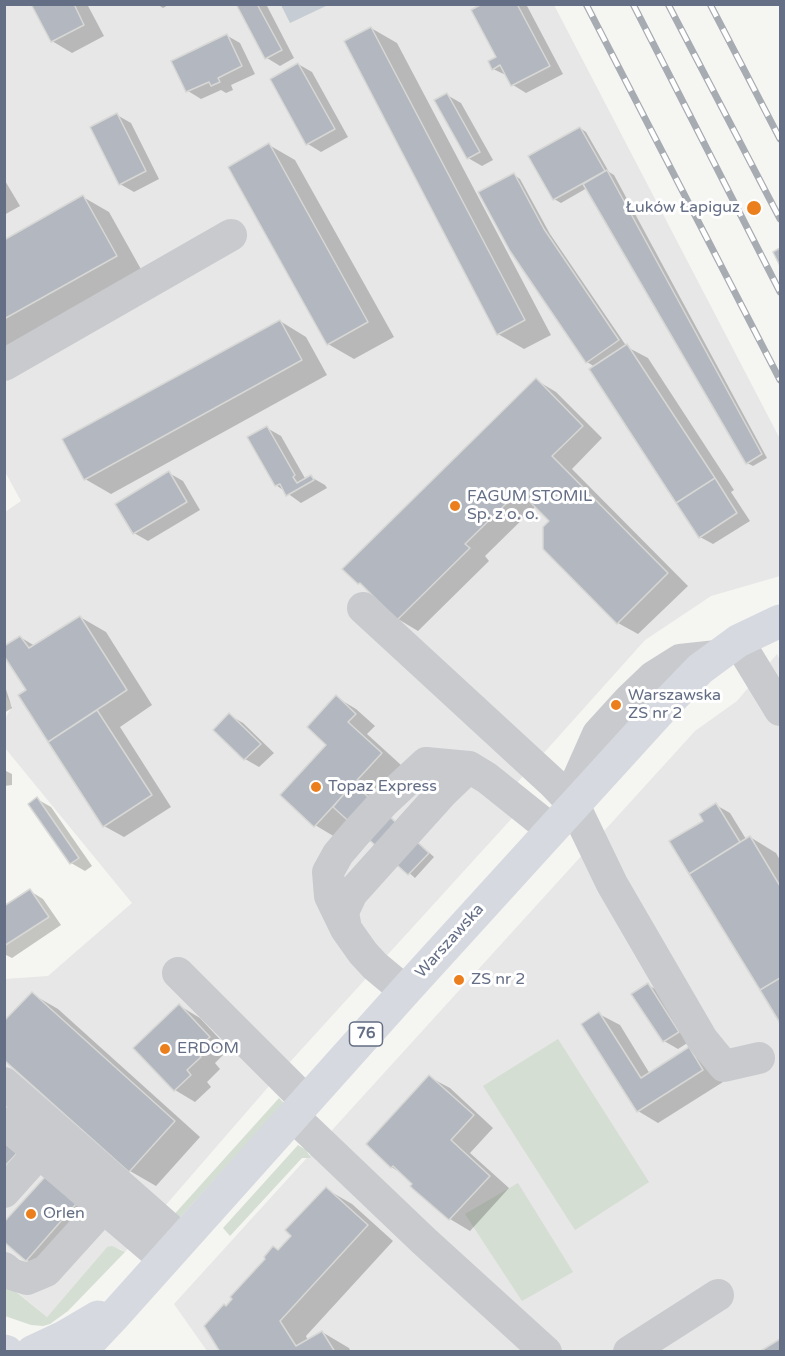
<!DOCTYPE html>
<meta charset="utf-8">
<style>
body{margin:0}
#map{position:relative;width:785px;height:1356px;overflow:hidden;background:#f5f6f2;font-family:"Varela Round",sans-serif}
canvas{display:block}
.frame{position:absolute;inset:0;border:6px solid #646e85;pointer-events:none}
</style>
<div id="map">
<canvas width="785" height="1356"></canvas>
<div class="frame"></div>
</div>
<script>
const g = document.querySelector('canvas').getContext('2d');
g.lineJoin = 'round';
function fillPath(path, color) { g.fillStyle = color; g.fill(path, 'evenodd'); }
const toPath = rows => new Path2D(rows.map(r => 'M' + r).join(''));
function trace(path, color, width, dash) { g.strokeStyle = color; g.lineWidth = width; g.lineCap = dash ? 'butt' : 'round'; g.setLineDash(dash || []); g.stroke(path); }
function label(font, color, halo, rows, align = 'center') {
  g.font = font + ' "Varela Round",sans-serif'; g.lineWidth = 6; g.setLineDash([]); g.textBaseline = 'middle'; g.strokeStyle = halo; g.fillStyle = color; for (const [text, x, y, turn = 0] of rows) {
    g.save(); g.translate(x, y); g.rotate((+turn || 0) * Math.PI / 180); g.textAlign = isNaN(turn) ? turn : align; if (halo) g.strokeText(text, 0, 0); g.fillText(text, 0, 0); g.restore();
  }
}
const built = toPath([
 [5,5,554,5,780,439,780,576,711,596,645,640,516,784,513,817,289,1063,125,1252,120,1249,107,1247,47,1317,5,1282,5,979,48,976,132,903,5,748,5,719,12,706,5,695,5,512,21,501,4,470],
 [777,654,780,660,780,1351,207,1351,174,1304,695,731,737,701]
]);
const green = toPath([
 [558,1039,649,1182,575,1230,483,1086],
 [279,1098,284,1103,175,1223,170,1219],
 [298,1145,306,1150,311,1158,302,1158,230,1236,223,1228],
 [518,1183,573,1272,522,1301,465,1214],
 [112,1246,125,1252,68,1311,50,1324,43,1326,31,1325,5,1316,4,1282,47,1317,107,1247]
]);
const water = toPath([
 [281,5,328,5,290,23]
]);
const shadow = toPath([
 [33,4,87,4,104,36,72,53,52,41],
 [157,4,170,4,163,8],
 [238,4,266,4,294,58,280,66,267,58],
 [485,4,526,4,563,74,526,93,513,85,508,76,493,69,498,58],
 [371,28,397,43,551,335,524,349,498,334],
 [226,35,240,43,255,74,231,85,233,90,226,93,221,90,201,99,188,91],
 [298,64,312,72,348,137,321,152,308,144,272,79],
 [447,95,461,103,493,160,482,166,468,158],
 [117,115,131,123,159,179,134,192,120,184],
 [580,128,586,132,609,172,614,175,767,458,753,466,747,463,587,188,561,203,554,199],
 [269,145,295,160,394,337,354,359,328,344],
 [514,175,520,179,550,234,627,347,648,358,734,490,731,492,750,521,713,544,700,537,595,367,587,362],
 [4,179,20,206,4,215],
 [83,197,109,212,142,271,4,349,4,242],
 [280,321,306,337,327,375,111,494,85,479],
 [536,380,556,392,602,438,572,469,688,586,638,634,618,623,551,521,536,506,485,556,489,561,418,631,398,619,367,588,359,583],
 [267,428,281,436,306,480,311,477,325,485,327,488,301,503,276,485],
 [169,473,183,481,200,510,148,541,134,533],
 [80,617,106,632,152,705,120,727,171,807,124,837,104,826,20,695,28,690,20,637,35,646],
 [4,683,12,708,4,713],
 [336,697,356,709,375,726,367,734,401,765,371,799,434,857,415,878,350,821,335,837,315,825],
 [229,715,243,723,274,753,259,767,245,759,215,730],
 [4,770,12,774,12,785,4,786],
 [37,799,51,807,92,866,85,871,71,863],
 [716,805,730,813,746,839,750,837,776,853,780,860,780,1020,671,842,705,821],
 [30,891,43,899,61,925,12,958,4,954,4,908],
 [648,985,662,993,692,1040,678,1049,664,1041],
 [32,994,58,1009,200,1137,156,1186,130,1171],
 [180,1006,200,1018,229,1049,215,1063,220,1069,207,1082,211,1087,195,1102,175,1090],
 [599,1014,620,1025,650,1074,689,1049,709,1061,723,1082,658,1123,638,1111],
 [429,1077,450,1088,493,1128,470,1153,509,1188,470,1231,450,1219,405,1175,391,1167],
 [45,1179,95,1217,47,1271,27,1260],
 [326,1189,352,1204,393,1241,306,1336,308,1341,322,1332,349,1348,351,1352,222,1352,226,1307,293,1235]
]);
const building = toPath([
 [31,4,74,4,84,25,51,42,31,4],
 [236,4,257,4,282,50,265,59,236,4],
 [482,4,517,4,550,66,511,86,500,65,492,70,488,61,496,57,471,10,482,4],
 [371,27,525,320,497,335,344,41,371,27],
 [227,34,242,66,218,78,220,82,211,86,209,82,186,92,171,61,227,34],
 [298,63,335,129,306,145,270,79,298,63],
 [447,93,480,152,467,159,434,100,447,93],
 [117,113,146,171,119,185,90,127,117,113],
 [580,127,605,171,553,200,528,156,580,127],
 [269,143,368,322,327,345,228,167,269,143],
 [607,170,762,454,746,464,583,184,607,170],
 [514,173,544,229,619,340,586,363,510,251,478,192,514,173],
 [83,195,117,256,4,319,4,240,83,195],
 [780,248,780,266,773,252,780,248],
 [280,320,302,360,84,480,62,439,280,320],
 [627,344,715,478,676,503,589,369,627,344],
 [536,378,583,426,552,456,668,573,617,624,543,549,543,527,549,521,519,491,465,544,470,548,397,620,360,583,358,584,342,569,536,378],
 [267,426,295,475,293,477,297,483,311,475,314,480,286,496,280,484,275,486,247,437,267,426],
 [169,471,187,502,133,534,115,504,169,471],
 [715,478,737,513,699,538,676,503,715,478],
 [80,616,127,690,48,742,18,695,26,690,4,656,4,646,20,636,29,648,80,616],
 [336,695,356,714,348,722,382,753,314,827,280,795,326,745,307,727,336,695],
 [97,710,152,795,103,827,48,742,97,710],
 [229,713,261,744,244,760,213,730,229,713],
 [353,783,429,853,408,875,333,807,353,783],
 [37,797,79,858,70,864,28,804,37,797],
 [716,803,740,842,689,874,669,841,703,821,699,814,716,803],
 [750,836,780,886,780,978,760,990,689,874,750,836],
 [30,889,49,917,4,946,4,906,30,889],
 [780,978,780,1023,760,990,780,978],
 [648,983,679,1032,663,1042,631,994,648,983],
 [32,992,175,1121,129,1172,4,1060,4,1021,32,992],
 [179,1004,210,1037,195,1050,201,1057,187,1070,191,1075,174,1091,133,1048,179,1004],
 [599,1012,641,1078,689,1047,703,1070,637,1112,581,1024,599,1012],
 [429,1075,474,1115,451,1140,490,1176,449,1220,413,1189,410,1186,412,1184,393,1166,391,1168,366,1144,429,1075],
 [4,1125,30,1139,4,1167,4,1125],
 [45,1177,76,1204,26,1261,4,1242,4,1222,45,1177],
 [326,1187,368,1225,280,1321,296,1346,322,1331,335,1352,220,1352,204,1326,224,1304,226,1306,232,1299,230,1297,265,1259,264,1257,273,1246,278,1250,291,1236,285,1230,326,1187],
 [780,1339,780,1352,759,1352,780,1339]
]);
const minor = toPath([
 [4,365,231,235],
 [363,608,553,783,574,805,612,884,702,1039,724,1066,759,1058],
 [738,641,780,710],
 [574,805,578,779,598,734,629,700,653,677,680,660,717,656],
 [346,929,330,896,328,872,338,854,355,834,384,802,426,763,469,767,487,778,552,830],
 [178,973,306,1101],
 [405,991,375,966,363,953,346,929,343,912,352,893,442,793,469,767],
 [4,1083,182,1240],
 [293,1116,424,1241,546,1352],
 [4,1123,164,1259],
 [4,1192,39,1153],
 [4,1268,11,1274,27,1279,46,1271,103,1208],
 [629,1352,718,1295]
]);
const major = toPath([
 [4,1351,7,1352],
 [32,1352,64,1337,98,1317],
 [80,1352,113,1317,405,991,669,701,700,669,738,641,780,621]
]);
const rail = toPath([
 [586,4,780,380],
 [633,4,780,292],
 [668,4,780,219],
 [710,4,780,139]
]);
const markers = [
 [754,208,8,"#ec7f1d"],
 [455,506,6,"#ec7f1d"],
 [616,705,6,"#ec7f1d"],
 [316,787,6,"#ec7f1d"],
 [459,980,6,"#ec7f1d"],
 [165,1049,6,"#ec7f1d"],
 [31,1214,6,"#ec7f1d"]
];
const shields = [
 [366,1034,33]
];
const shieldNames = [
 ["76",366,1034]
];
const poiNames = [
 ["Łuków Łapiguz",740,208,"right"],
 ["FAGUM STOMIL",467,497],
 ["Sp. z o. o.",467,515],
 ["Warszawska",628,696],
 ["ZS nr 2",628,714],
 ["Topaz Express",328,787],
 ["ZS nr 2",471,980],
 ["ERDOM",177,1049],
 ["Orlen",43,1214]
];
const streetNames = [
 ["Warszawska",450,941,-48]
];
fillPath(built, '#e6e7e6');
fillPath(green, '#d5ded3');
fillPath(water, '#c5ccd3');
fillPath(shadow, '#0003');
fillPath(building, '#b3b7bf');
trace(building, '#d7d8d5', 1.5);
trace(minor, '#c8cace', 32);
trace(major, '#d6d9df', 33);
trace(rail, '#a7abb2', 7);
trace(rail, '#fff', 4.5, [14]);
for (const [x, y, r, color] of markers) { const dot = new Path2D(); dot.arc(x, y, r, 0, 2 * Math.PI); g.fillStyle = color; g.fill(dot); trace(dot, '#fff', 2); }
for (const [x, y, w] of shields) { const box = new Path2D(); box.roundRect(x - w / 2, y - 12, w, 24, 4.5); g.fillStyle = '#fff'; g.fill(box); trace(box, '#646e85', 1.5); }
label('bold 15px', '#646e85', null, shieldNames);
label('16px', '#646e85', '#fff', poiNames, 'left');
label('16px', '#646e85', '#fff', streetNames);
</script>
